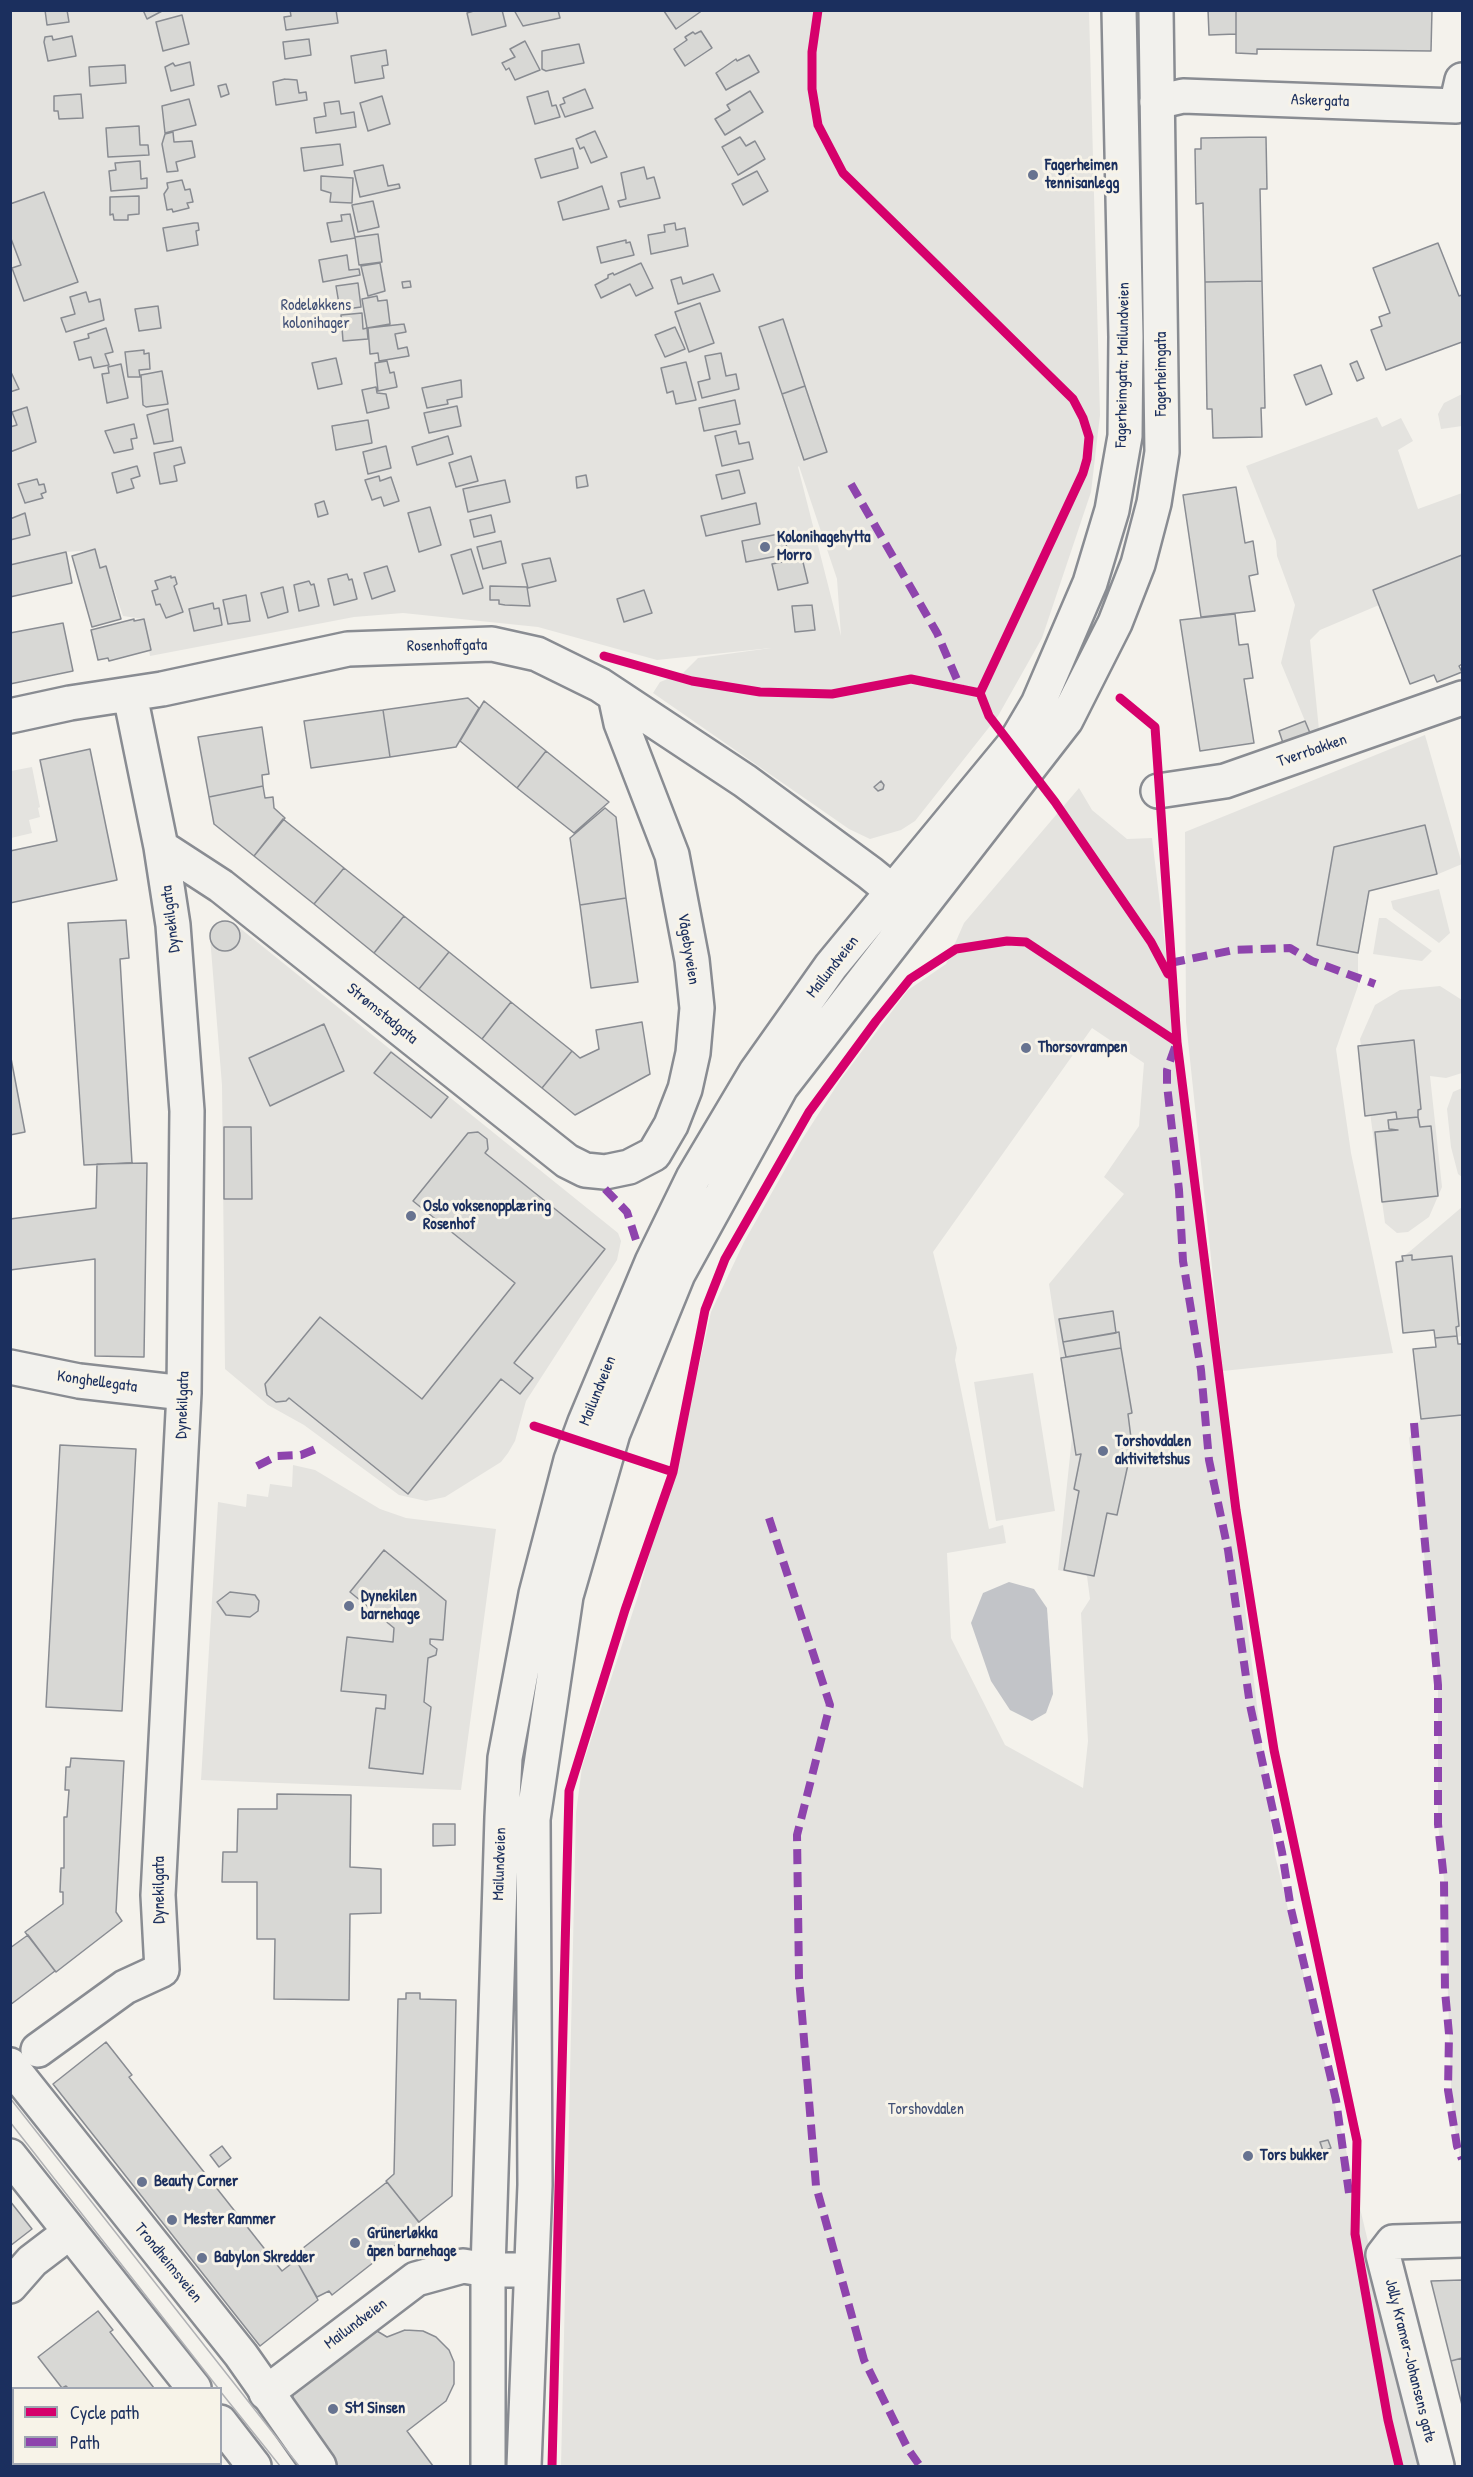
<!DOCTYPE html>
<meta charset="utf-8">
<style>
body{margin:0}
#map{position:relative;width:1473px;height:2477px;overflow:hidden;background:#f4f2ec;font-family:"Patrick Hand",sans-serif}
canvas{display:block}
.frame{position:absolute;inset:0;border:12px solid #1b2f5e;pointer-events:none}
.legend{position:absolute;left:12px;top:2387px;width:210px;height:78px;box-sizing:border-box;background:#f7f3e8;border:2px solid #9fa5b1;margin:0;padding:8px 10px;list-style:none;font-size:18px;color:#1b2f5e}
.legend li{display:flex;align-items:center;gap:12px;height:30px}
.legend b{width:30px;border:2px solid #9fa5b1}
</style>
<div id="map">
<canvas width="1473" height="2477"></canvas>
<div class="frame"></div>
<ul class="legend">
<li><b style="height:8px;background:#d6006c"></b>Cycle path</li>
<li><b style="height:8px;background:#8e44ad"></b>Path</li>
</ul>
</div>
<script>
const g = document.querySelector('canvas').getContext('2d');
g.lineJoin = 'round';
function fillPath(path, color) { g.fillStyle = color; g.fill(path, 'evenodd'); }
const toPath = rows => new Path2D(rows.map(r => 'M' + r).join(''));
function trace(path, color, width, dash) { g.strokeStyle = color; g.lineWidth = width; g.lineCap = dash ? 'butt' : 'round'; g.setLineDash(dash || []); g.stroke(path); }
function label(font, color, halo, rows, align = 'center') {
  g.font = font + ' "Patrick Hand",sans-serif'; g.lineWidth = 6; g.setLineDash([]); g.textBaseline = 'middle'; g.strokeStyle = halo; g.fillStyle = color; for (const [text, x, y, turn = 0] of rows) {
    g.save(); g.translate(x, y); g.rotate((+turn || 0) * Math.PI / 180); g.textAlign = isNaN(turn) ? turn : align; if (halo) g.strokeText(text, 0, 0); g.fillText(text, 0, 0); g.restore();
  }
}
const built = toPath([
 [11,11,1089,11,1100,415,1091,492,1042,638,998,716,915,821,901,830,870,839,849,829,653,693,660,682,683,673,698,658,771,648,657,660,538,627,403,613,354,617,150,656,144,619,123,616,106,566,100,568,95,550,66,552,11,567],
 [799,466,837,579,841,636,798,467],
 [1462,394,1462,426,1441,429,1438,414,1444,403],
 [1377,417,1382,427,1401,418,1413,441,1398,450,1418,509,1462,493,1462,555,1373,590,1379,605,1320,630,1310,640,1319,730,1310,733,1281,663,1295,605,1277,556,1276,541,1246,466],
 [1425,735,1462,864,1436,875,1425,827,1335,848,1318,946,1358,953,1358,986,1336,1049,1351,1153,1393,1353,1223,1371,1186,1022,1185,832],
 [32,767,40,807,38,808,40,817,29,820,32,833,11,838,11,771],
 [1079,788,1092,810,1127,839,1152,838,1275,1855,1422,2466,561,2466,576,1813,582,1767,638,1596,694,1388,711,1312,744,1242,801,1141,841,1079,908,990,946,964,964,923],
 [1092,1028,1144,1063,1139,1126,1104,1177,1124,1194,1049,1284,1072,1437,1058,1570,1087,1576,1090,1599,1081,1613,1088,1741,1083,1788,1005,1745,951,1638,947,1553,1006,1543,1003,1525,989,1529,955,1360,957,1348,933,1252],
 [1439,889,1450,933,1439,943,1393,909,1391,901],
 [1379,918,1386,918,1432,951,1422,961,1373,954],
 [222,920,236,925,618,1233,621,1241,617,1260,526,1401,515,1441,508,1453,501,1462,445,1497,426,1501,399,1495,304,1425,268,1405,225,1369,222,1085,210,937,211,929],
 [1440,986,1462,1000,1462,1073,1446,1078,1430,1076,1442,1187,1429,1217,1408,1232,1397,1233,1385,1223,1360,1039,1375,1005,1400,990],
 [1462,1088,1462,1177,1458,1174,1451,1147,1447,1109,1453,1092],
 [1462,1207,1462,1336,1445,1339,1443,1328,1459,1326,1453,1259,1395,1264],
 [1033,1373,1055,1511,996,1521,974,1382],
 [1462,1415,1462,2168,1452,2113,1444,1880,1438,1824,1438,1680,1433,1623,1409,1438,1420,1420],
 [293,1465,315,1470,380,1509,406,1518,496,1529,461,1790,201,1780,218,1502,246,1507,247,1494,268,1497,270,1484,292,1487]
]);
const water = toPath([
 [1009,1582,1034,1589,1047,1608,1053,1694,1046,1713,1032,1721,1010,1710,991,1681,971,1623,983,1593]
]);
const building = toPath([
 [45,10,67,10,69,22,47,25,45,10],
 [143,10,164,10,147,19,143,10],
 [290,10,336,10,338,23,286,30,284,17,291,16,290,10],
 [477,10,502,10,506,26,472,35,467,13,477,10],
 [514,10,558,10,560,18,523,26,514,10],
 [703,10,676,29,664,11,665,10,703,10],
 [1208,10,1236,10,1236,34,1209,35,1208,10],
 [1236,10,1432,10,1431,51,1257,49,1257,54,1236,53,1236,10],
 [182,15,189,44,163,51,156,22,182,15],
 [701,31,712,48,685,66,674,49,687,40,685,37,693,32,695,34,701,31],
 [52,36,53,40,72,36,76,56,48,61,44,42,45,37,52,36],
 [309,39,311,55,285,59,283,42,309,39],
 [525,41,540,70,515,80,509,68,506,70,502,63,515,57,510,49,525,41],
 [579,44,584,63,546,71,542,69,542,51,579,44],
 [386,50,388,65,382,66,384,78,355,83,351,56,386,50],
 [749,55,759,72,726,90,716,73,736,59,737,61,749,55],
 [190,62,194,85,171,91,165,67,173,63,175,66,190,62],
 [125,65,126,83,90,86,89,67,125,65],
 [285,79,297,80,299,93,306,92,307,100,276,105,273,82,285,79],
 [226,84,229,94,221,97,218,86,226,84],
 [585,89,593,108,565,117,560,105,565,103,563,98,585,89],
 [548,91,552,106,556,105,560,117,535,124,527,97,548,91],
 [750,91,763,112,725,135,715,119,730,110,727,105,750,91],
 [81,94,83,118,59,119,58,111,54,111,54,96,81,94],
 [382,96,390,124,368,131,360,103,382,96],
 [189,99,196,125,165,133,162,106,189,99],
 [339,101,341,114,354,112,356,127,316,133,314,118,326,116,324,103,339,101],
 [139,126,140,145,148,145,149,155,108,157,106,128,139,126],
 [595,131,607,157,591,163,584,147,580,149,576,139,595,131],
 [173,132,174,142,192,141,195,157,176,162,178,171,167,172,162,144,165,134,173,132],
 [740,137,746,146,755,141,765,159,738,175,722,147,740,137],
 [1266,137,1267,189,1260,189,1262,281,1205,282,1203,203,1196,204,1195,149,1201,149,1201,138,1266,137],
 [340,144,343,165,304,171,301,148,340,144],
 [573,148,578,168,541,178,535,159,573,148],
 [140,161,141,179,147,178,147,188,111,191,109,171,116,170,115,163,140,161],
 [383,165,388,186,399,184,400,188,360,197,354,171,383,165],
 [644,167,647,179,654,177,660,198,620,207,618,201,626,199,621,173,644,167],
 [757,171,768,191,743,205,732,184,757,171],
 [321,176,353,178,352,203,330,202,331,193,321,190,321,176],
 [182,180,185,190,190,189,193,202,187,203,189,208,173,212,172,209,167,210,164,194,168,188,167,183,182,180],
 [602,186,609,209,563,220,558,202,602,186],
 [44,192,78,282,24,301,12,268,21,265,10,236,10,204,44,192],
 [139,196,139,214,128,215,128,220,114,220,113,214,110,215,110,197,139,196],
 [373,201,379,227,358,232,352,205,373,201],
 [350,214,355,238,331,242,327,223,342,221,341,215,350,214],
 [194,223,198,223,199,230,196,231,198,245,167,251,163,228,194,223],
 [675,223,676,230,685,228,688,246,651,254,648,235,665,232,664,225,675,223],
 [378,234,382,262,359,265,355,237,378,234],
 [626,240,626,243,630,242,634,255,601,263,597,247,626,240],
 [1438,243,1459,296,1462,295,1462,342,1386,370,1371,330,1382,326,1379,317,1390,313,1373,268,1438,243],
 [347,255,349,270,359,269,360,275,323,282,319,260,347,255],
 [380,263,385,291,368,296,361,266,380,263],
 [641,263,653,288,636,296,630,284,601,298,595,285,608,278,608,275,613,273,614,275,641,263],
 [713,274,720,291,678,304,671,280,681,277,683,284,713,274],
 [410,281,411,287,403,288,402,282,410,281],
 [1262,281,1265,408,1261,408,1262,437,1213,438,1212,409,1207,409,1205,282,1262,281],
 [358,283,361,307,340,310,336,286,358,283],
 [86,292,89,302,100,299,104,320,66,332,61,318,75,314,70,297,86,292],
 [377,296,378,301,387,300,390,324,367,328,362,299,377,296],
 [700,303,714,343,689,352,675,312,700,303],
 [158,306,161,328,139,331,135,309,158,306],
 [362,313,363,329,367,328,368,339,343,341,341,315,362,313],
 [783,319,805,386,782,394,759,327,783,319],
 [404,324,406,332,395,334,398,349,407,347,409,356,379,361,378,353,370,354,368,328,404,324],
 [675,327,685,349,665,357,655,335,675,327],
 [106,328,113,352,105,354,109,365,94,368,91,357,79,360,74,342,89,338,88,334,106,328],
 [144,350,144,354,149,353,150,369,139,370,140,377,128,377,125,352,144,350],
 [721,353,726,376,736,374,739,389,702,398,698,382,710,379,705,356,721,353],
 [336,358,342,384,318,389,312,363,336,358],
 [387,361,390,373,394,372,397,387,378,391,375,363,387,361],
 [1357,361,1364,378,1357,381,1350,364,1357,361],
 [686,362,696,400,676,404,673,391,667,393,661,368,686,362],
 [121,364,128,398,107,403,102,374,109,373,108,367,121,364],
 [1321,365,1332,394,1306,405,1294,375,1321,365],
 [10,370,19,389,10,392,10,370],
 [162,371,168,404,146,407,143,405,141,375,162,371],
 [461,380,462,397,447,400,448,404,427,408,422,388,461,380],
 [805,386,827,452,804,460,782,394,805,386],
 [376,387,377,393,386,394,389,408,367,413,362,390,376,387],
 [735,400,740,424,704,431,699,408,735,400],
 [457,406,461,426,429,433,424,413,457,406],
 [27,407,36,442,10,452,10,427,17,425,12,412,27,407],
 [168,409,173,441,154,444,147,415,168,409],
 [368,420,372,443,336,450,332,426,368,420],
 [134,424,137,438,131,439,133,449,114,453,105,431,134,424],
 [736,431,739,444,749,442,753,459,722,466,715,436,736,431],
 [448,436,453,454,417,465,412,447,448,436],
 [386,446,391,468,368,474,363,452,386,446],
 [181,447,185,463,174,466,177,481,160,484,154,453,181,447],
 [471,456,478,481,456,487,449,463,471,456],
 [137,466,140,476,131,479,134,488,117,493,112,473,137,466],
 [739,470,745,493,722,499,716,475,739,470],
 [586,475,588,486,577,488,576,477,586,475],
 [379,476,380,481,391,477,399,501,384,506,381,497,372,500,365,480,379,476],
 [37,479,39,485,44,484,46,492,41,494,43,498,25,503,18,484,37,479],
 [505,480,510,502,468,512,463,489,505,480],
 [1236,487,1245,543,1253,541,1258,574,1249,576,1255,611,1201,617,1183,495,1236,487],
 [324,501,328,514,318,517,315,504,324,501],
 [756,503,760,524,706,536,701,516,756,503],
 [430,507,441,545,419,552,408,513,430,507],
 [25,513,30,535,10,540,10,519,25,513],
 [491,515,495,532,474,537,470,520,491,515],
 [784,533,788,554,746,562,742,541,784,533],
 [501,541,506,563,483,569,477,547,501,541],
 [95,549,100,568,106,566,121,619,92,627,72,556,95,549],
 [471,549,483,588,463,594,451,555,471,549],
 [66,552,72,583,10,597,10,565,66,552],
 [1462,555,1462,664,1459,666,1462,672,1437,682,1434,675,1410,684,1373,590,1462,555],
 [550,558,556,581,528,588,522,564,550,558],
 [802,558,808,583,778,590,772,564,802,558],
 [387,566,395,591,372,599,364,573,387,566],
 [347,574,349,580,352,579,357,599,334,605,328,579,347,574],
 [171,576,171,578,175,577,177,584,174,586,183,612,166,618,160,604,156,605,152,591,158,589,155,581,171,576],
 [309,581,311,585,314,584,319,606,299,611,294,585,309,581],
 [490,586,527,587,530,606,505,605,499,604,499,600,490,600,490,586],
 [283,587,288,612,268,618,261,593,283,587],
 [644,590,652,613,624,622,617,599,644,590],
 [246,595,250,621,228,624,223,600,246,595],
 [213,603,214,609,219,608,222,625,194,631,189,609,213,603],
 [812,605,815,630,795,632,792,606,812,605],
 [1235,614,1239,645,1248,644,1253,678,1244,679,1254,743,1200,751,1180,620,1235,614],
 [134,619,134,621,144,619,151,650,109,661,108,658,98,660,91,630,134,619],
 [63,623,73,671,10,684,10,633,63,623],
 [468,698,479,708,456,747,390,757,383,710,468,698],
 [484,701,546,751,517,788,460,741,484,701],
 [383,710,390,757,311,768,304,721,383,710],
 [1305,721,1310,733,1283,743,1279,731,1305,721],
 [262,727,269,774,262,775,263,786,209,797,198,737,262,727],
 [90,749,117,880,10,903,10,851,57,841,40,760,90,749],
 [546,751,609,802,574,833,517,788,546,751],
 [881,781,884,785,883,789,878,791,874,787,881,781],
 [263,786,265,798,273,797,274,808,285,818,254,856,214,824,209,797,263,786],
 [605,808,616,817,626,898,580,905,570,838,605,808],
 [283,819,344,868,314,904,254,856,283,819],
 [1425,825,1437,874,1369,891,1358,953,1317,945,1334,847,1425,825],
 [344,868,404,916,374,953,314,904,344,868],
 [626,898,638,982,591,988,580,905,626,898],
 [404,916,449,952,419,989,374,953,404,916],
 [126,920,129,958,120,959,132,1163,84,1165,68,923,126,920],
 '210 936a15 15 0 1 1 30 0a15 15 0 1 1-30 0Z',
 [449,952,511,1002,482,1039,419,989,449,952],
 [511,1002,572,1051,542,1088,482,1039,511,1002],
 [642,1022,650,1074,575,1115,542,1088,572,1051,580,1058,599,1049,596,1030,642,1022],
 [324,1024,344,1071,270,1106,249,1058,324,1024],
 [1414,1040,1421,1109,1418,1110,1418,1117,1397,1119,1396,1112,1365,1116,1358,1046,1414,1040],
 [391,1052,448,1097,431,1118,374,1073,391,1052],
 [10,1053,25,1132,10,1135,10,1053],
 [1418,1117,1420,1127,1431,1126,1438,1196,1382,1202,1375,1132,1398,1130,1389,1129,1388,1120,1418,1117],
 [224,1127,251,1127,252,1199,224,1199,224,1127],
 [478,1132,487,1139,488,1149,485,1153,605,1249,514,1363,533,1378,520,1394,501,1379,408,1494,289,1398,286,1401,276,1402,267,1395,265,1384,320,1317,422,1399,515,1283,413,1201,468,1133,478,1132],
 [147,1163,144,1357,95,1356,95,1259,10,1270,10,1219,96,1208,97,1164,147,1163],
 [1412,1255,1412,1260,1452,1256,1459,1326,1456,1327,1457,1336,1435,1338,1434,1330,1403,1333,1396,1262,1403,1261,1402,1256,1412,1255],
 [1113,1311,1116,1333,1063,1342,1059,1319,1113,1311],
 [1119,1332,1121,1348,1066,1357,1063,1342,1119,1332],
 [1457,1336,1458,1344,1462,1344,1462,1415,1421,1419,1413,1349,1436,1347,1435,1338,1457,1336],
 [1121,1348,1132,1413,1128,1414,1132,1446,1117,1515,1107,1513,1094,1576,1064,1570,1079,1491,1074,1489,1081,1454,1076,1455,1061,1358,1121,1348],
 [60,1445,136,1449,122,1711,46,1707,60,1445],
 [384,1550,446,1601,443,1640,430,1639,430,1644,437,1649,436,1655,428,1658,424,1702,431,1707,423,1774,369,1768,376,1708,385,1709,386,1695,341,1691,347,1637,393,1642,394,1628,350,1592,384,1550],
 [230,1592,255,1595,259,1601,258,1611,250,1617,226,1615,217,1602,230,1592],
 [71,1758,124,1761,116,1912,122,1921,56,1972,25,1932,63,1904,63,1892,60,1892,61,1868,64,1868,64,1817,67,1817,69,1790,65,1790,66,1767,70,1767,71,1758],
 [277,1794,351,1795,350,1867,381,1869,381,1913,350,1914,349,2000,274,1999,275,1939,257,1939,257,1882,222,1882,223,1852,237,1852,238,1809,277,1809,277,1794],
 [433,1824,455,1824,455,1845,433,1846,433,1824],
 [28,1935,55,1971,10,2005,10,1948,28,1935],
 [406,1993,420,1993,420,1999,456,2000,452,2196,419,2222,386,2181,394,2174,398,1999,406,1999,406,1993],
 [106,2042,132,2075,129,2077,282,2271,296,2260,318,2300,260,2346,53,2084,106,2042],
 [1328,2140,1331,2148,1323,2151,1320,2142,1328,2140],
 [222,2146,231,2158,219,2167,210,2155,222,2146],
 [387,2182,421,2225,332,2295,329,2291,317,2297,296,2260,301,2256,298,2252,387,2182],
 [10,2201,32,2229,10,2246,10,2201],
 [1462,2280,1462,2358,1451,2361,1431,2281,1462,2280],
 [98,2311,113,2330,110,2332,154,2388,68,2388,66,2386,62,2388,38,2357,98,2311],
 [405,2330,423,2331,436,2337,449,2350,454,2362,454,2384,446,2401,407,2431,433,2466,336,2466,294,2409,292,2400,293,2395,368,2334,377,2331,387,2337,405,2330],
 [1462,2358,1462,2405,1451,2361,1462,2358],
 [125,2464,211,2464,214,2466,128,2466,125,2464]
]);
const minor = toPath([
 [1157,102,1183,96,1456,106,1462,80],
 [10,716,70,703,162,689,348,649,492,644,537,654,600,685,745,781,870,873,913,908],
 [1158,791,1225,781,1462,698],
 [161,847,221,886,567,1161,585,1170,605,1172,629,1167,654,1154,671,1125,685,1089,693,1053,697,1008,692,960,672,855,621,723,615,695],
 [10,1367,79,1381,184,1393],
 [38,2050,125,1987,162,1970,158,1895,184,1393,187,1111,173,925,161,847,130,695],
 [10,2286,32,2261,70,2232],
 [266,2393,416,2279,463,2266,488,2270,531,2270],
 [1437,2466,1383,2255,1393,2242,1462,2240]
]);
const primary = toPath([
 [10,2065,241,2355,319,2466],
 [10,2156,194,2388],
 [220,2422,254,2466],
 [488,2466,488,2270,502,1817,505,1758,536,1594,571,1460,585,1422,652,1262,693,1178,756,1072,831,966,1015,743,1038,704,1090,583,1112,510,1125,436,1126,337,1119,10],
 [524,2466,535,2185,533,1819,566,1596,613,1433,678,1274,781,1087,1066,720,1115,623,1138,564,1154,503,1162,452,1156,10]
]);
const tram = toPath([
 [10,2098,299,2466],
 [10,2122,218,2388],
 [220,2391,280,2466]
]);
const quiet = toPath([
 [851,484,937,633,961,689],
 [1170,963,1234,950,1290,948,1312,961,1375,984],
 [1175,1047,1167,1070,1167,1085,1179,1190,1183,1261,1201,1370,1209,1460,1228,1550,1250,1705,1282,1852,1291,1909,1336,2100,1349,2193],
 [605,1189,627,1212,636,1240],
 [1414,1423,1438,1685,1438,1824,1444,1880,1445,1991,1449,2034,1448,2090,1457,2146,1462,2159],
 [257,1466,277,1456,301,1455,318,1448],
 [769,1518,830,1705,797,1835,799,1978,816,2186,864,2360,908,2449,920,2466]
]);
const cycleway = toPath([
 [818,10,812,52,812,89,818,125,843,173,1073,399,1083,418,1089,437,1087,459,1083,473,980,693,989,716,1055,802,1151,942,1168,974],
 [604,656,692,681,760,692,832,694,911,679,980,693],
 [1120,698,1155,727,1177,1042,1236,1510,1274,1750,1357,2141,1355,2234,1388,2420,1399,2466],
 [534,1426,673,1472],
 [552,2466,569,1791,625,1610,673,1472,705,1310,725,1259,809,1112,876,1021,910,979,956,949,1007,941,1026,942,1177,1042]
]);
const markers = [
 [1033,175,6,"#677390"],
 [765,547,6,"#677390"],
 [1026,1048,6,"#677390"],
 [411,1216,6,"#677390"],
 [1103,1451,6,"#677390"],
 [349,1606,6,"#677390"],
 [1248,2156,6,"#677390"],
 [142,2182,6,"#677390"],
 [172,2220,6,"#677390"],
 [355,2243,6,"#677390"],
 [202,2258,6,"#677390"],
 [333,2409,6,"#677390"]
];
const streetNames = [
 ["Askergata",1320,101,2],
 ["Fagerheimgata; Mailundveien",1123,365,-89],
 ["Fagerheimgata",1162,374,-90],
 ["Rosenhoffgata",447,646,-1],
 ["Tverrbakken",1312,751,-19],
 ["Dynekilgata",171,919,-97],
 ["Vågebyveien",688,949,81],
 ["Mailundveien",833,967,-52],
 ["Strømstadgata",382,1014,39],
 ["Konghellegata",97,1382,8],
 ["Mailundveien",598,1391,-68],
 ["Dynekilgata",183,1405,-88],
 ["Mailundveien",500,1864,-88],
 ["Dynekilgata",160,1890,-90],
 ["Trondheimsveien",168,2263,51],
 ["Mailundveien",356,2324,-37],
 ["Jolly Kramer-Johansens gate",1410,2361,76]
];
const poiNames = [
 ["Fagerheimen",1045,166],
 ["tennisanlegg",1045,184],
 ["Kolonihagehytta",777,538],
 ["Morro",777,556],
 ["Thorsovrampen",1038,1048],
 ["Oslo voksenopplæring",423,1207],
 ["Rosenhof",423,1225],
 ["Torshovdalen",1115,1442],
 ["aktivitetshus",1115,1460],
 ["Dynekilen",361,1597],
 ["barnehage",361,1615],
 ["Tors bukker",1260,2156],
 ["Beauty Corner",154,2182],
 ["Mester Rammer",184,2220],
 ["Grünerløkka",367,2234],
 ["åpen barnehage",367,2252],
 ["Babylon Skredder",214,2258],
 ["St1 Sinsen",345,2409]
];
const parkNames = [
 ["Rodeløkkens",316,306],
 ["kolonihager",316,324],
 ["Torshovdalen",926,2110]
];
fillPath(built, '#e4e3df');
fillPath(water, '#c2c4c8');
fillPath(building, '#d8d8d5');
trace(building, '#898c92', 1.5);
trace(minor, '#898c92', 38);
trace(primary, '#898c92', 38);
trace(minor, '#f2f1ed', 33);
trace(primary, '#f2f1ed', 33);
trace(tram, '#b1b2b5', 1.5);
trace(quiet, '#8e44ad', 8, [15, 8]);
trace(cycleway, '#d6006c', 9);
for (const [x, y, r, color] of markers) { const dot = new Path2D(); dot.arc(x, y, r, 0, 2 * Math.PI); g.fillStyle = color; g.fill(dot); trace(dot, '#f7f3e8', 2); }
label('16px', '#1b2f5e', '#f7f3e8', streetNames);
label('bold 16px', '#1b2f5e', '#f7f3e8', poiNames, 'left');
label('16px', '#415076', '#f7f3e8', parkNames);
</script>
